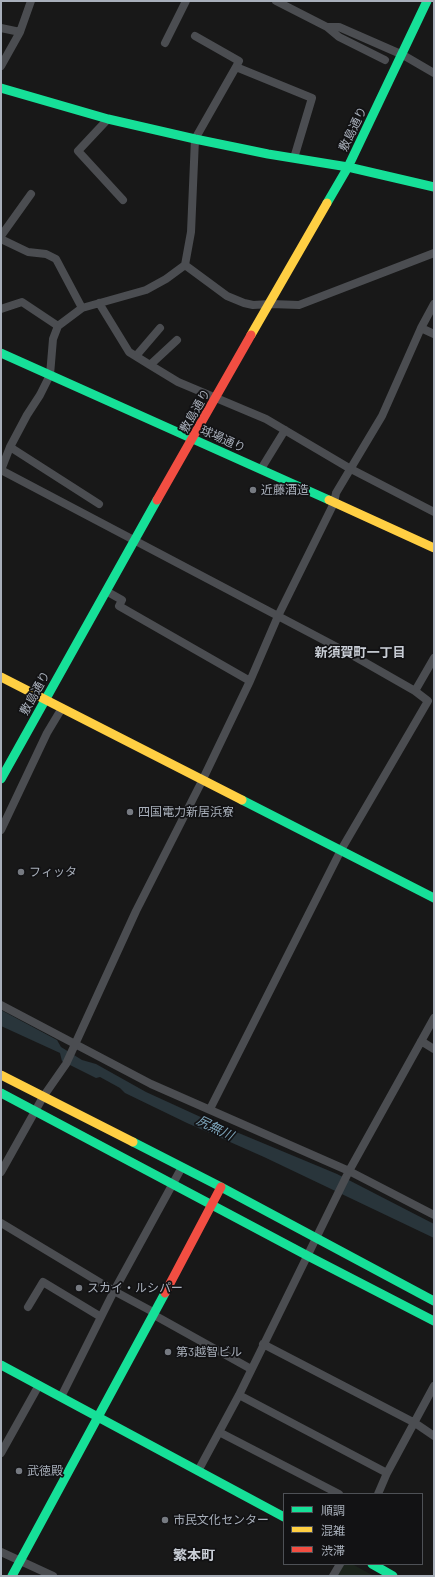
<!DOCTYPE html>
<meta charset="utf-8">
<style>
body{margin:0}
#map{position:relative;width:435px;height:1577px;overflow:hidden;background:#181818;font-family:Barlow,"Noto Sans JP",sans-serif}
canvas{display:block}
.frame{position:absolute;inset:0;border:2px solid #a8afba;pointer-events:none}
.legend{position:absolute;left:283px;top:1493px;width:140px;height:72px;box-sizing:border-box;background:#121214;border:1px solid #4e5156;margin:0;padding:5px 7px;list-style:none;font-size:12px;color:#a8afba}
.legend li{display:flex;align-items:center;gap:8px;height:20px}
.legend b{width:20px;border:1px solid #4e5156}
</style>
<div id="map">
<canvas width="435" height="1577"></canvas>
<div class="frame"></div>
<ul class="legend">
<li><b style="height:5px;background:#16e098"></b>順調</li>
<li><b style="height:5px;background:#ffcf43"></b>混雑</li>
<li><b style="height:5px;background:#f24e42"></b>渋滞</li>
</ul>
</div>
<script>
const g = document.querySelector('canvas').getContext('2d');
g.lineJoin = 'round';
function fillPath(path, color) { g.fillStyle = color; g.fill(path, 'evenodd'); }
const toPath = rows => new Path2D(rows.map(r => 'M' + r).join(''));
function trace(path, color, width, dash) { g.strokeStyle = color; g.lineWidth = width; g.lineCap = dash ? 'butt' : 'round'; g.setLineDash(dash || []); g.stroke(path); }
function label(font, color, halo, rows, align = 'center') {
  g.font = font + ' Barlow,"Noto Sans JP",sans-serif'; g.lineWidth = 3.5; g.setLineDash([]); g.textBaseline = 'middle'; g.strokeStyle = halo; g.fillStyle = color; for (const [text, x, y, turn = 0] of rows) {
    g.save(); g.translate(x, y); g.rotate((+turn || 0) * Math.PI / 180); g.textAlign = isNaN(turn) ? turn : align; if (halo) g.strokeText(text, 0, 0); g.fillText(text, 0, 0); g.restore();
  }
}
const green = toPath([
 [343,1564,352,1564,374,1576,337,1576]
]);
const water = toPath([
 [1,1010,57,1040,61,1047,82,1060,96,1064,146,1092,205,1119,337,1174,434,1224,434,1238,264,1157,187,1123,125,1093,120,1088,100,1077,96,1078,62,1061,60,1053,1,1026]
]);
const street = toPath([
 [276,1,327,27,339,27,403,55,434,73],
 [327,27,339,37,385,60],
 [1,28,20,32,31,1],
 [195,36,239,61,236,67],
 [165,43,186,1],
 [1,66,20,32],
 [108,119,78,151,123,200],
 [1,236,31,194],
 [1,239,28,252,46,254,56,259,82,308],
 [185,265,227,296,244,303,253,305,271,304,299,305,434,253],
 [99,303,129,352,150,365,177,340],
 [1,309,22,302,58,326],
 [421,328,434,334],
 [136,356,160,328],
 [150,365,178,382,266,419,349,468,434,512],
 [10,447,99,504],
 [261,469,285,430],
 [1,470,10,447,27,415,40,395,50,375,53,339,58,326,82,308,146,290,166,279,185,265,191,232,195,139,236,67,312,98,294,158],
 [1,470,352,655,415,691],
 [106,591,122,600,119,606,250,681],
 [1,830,47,733,62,708],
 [1,1005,151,1084,349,1171,434,1215],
 [421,1041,434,1049],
 [210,1109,341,850,428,701,415,691,434,658],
 [1,1172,43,1097,66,1064,136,911,202,781,250,681,278,616,334,503,336,493,382,416,421,328,434,304],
 [1,1223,114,1291,155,1313],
 [28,1307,43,1282,101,1317],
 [154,1315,251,1369],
 [263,1344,415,1423,434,1436],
 [239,1395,387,1473],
 [61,1397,114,1291,182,1167],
 [219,1432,339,1494],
 [1,1453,39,1385],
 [198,1471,239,1395,349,1171,434,1018],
 [378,1494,387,1473,434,1386],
 [1,1552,53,1576],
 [333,1576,340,1564]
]);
const fast = toPath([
 [1,88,108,119,195,139,268,154,348,167,434,187],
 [327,203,348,167,427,1],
 [1,353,329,500],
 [1,779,157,500],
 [242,800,434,898],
 [1,1093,308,1256,434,1321],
 [133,1142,221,1187,434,1301],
 [1,1365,284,1517],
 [372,1564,393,1576],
 [12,1576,165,1293]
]);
const slow = toPath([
 [251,335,327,203],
 [329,500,434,548],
 [1,677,242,800],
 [1,1075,133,1142]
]);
const jam = toPath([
 [157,500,251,335],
 [165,1293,221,1187]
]);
const markers = [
 [253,490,4,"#767a81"],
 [130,812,4,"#767a81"],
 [21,872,4,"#767a81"],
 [79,1288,4,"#767a81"],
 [168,1352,4,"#767a81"],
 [19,1471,4,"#767a81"],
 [165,1520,4,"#767a81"]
];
const streetNames = [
 ["敷島通り",353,129,-64],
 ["敷島通り",195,411,-60],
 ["球場通り",223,439,24],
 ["敷島通り",35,693,-61]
];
const poiNames = [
 ["近藤酒造",261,490],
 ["四国電力新居浜寮",138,812],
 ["フィッタ",29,872],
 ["スカイ・ルシパー",87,1288],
 ["第3越智ビル",176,1352],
 ["武徳殿",27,1471],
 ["市民文化センター",173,1520]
];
const neighbourhoodNames = [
 ["新須賀町一丁目",360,653]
];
const waterNames = [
 ["尻無川",215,1128,26]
];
const quarterNames = [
 ["繁本町",194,1555]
];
fillPath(green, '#1b231b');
fillPath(water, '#29353b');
trace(street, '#4b4d51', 8);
trace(fast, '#16e098', 9);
trace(slow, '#ffcf43', 9);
trace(jam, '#f24e42', 9);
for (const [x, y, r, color] of markers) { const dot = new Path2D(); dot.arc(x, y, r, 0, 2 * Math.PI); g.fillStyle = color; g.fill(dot); trace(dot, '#121214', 1.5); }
label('12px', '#a8afba', '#121214', streetNames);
label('12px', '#a8afba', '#121214', poiNames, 'left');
label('bold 13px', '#c9ced6', '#121214', neighbourhoodNames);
label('italic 13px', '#7ca3b8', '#121214', waterNames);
label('bold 14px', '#c9ced6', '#121214', quarterNames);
</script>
